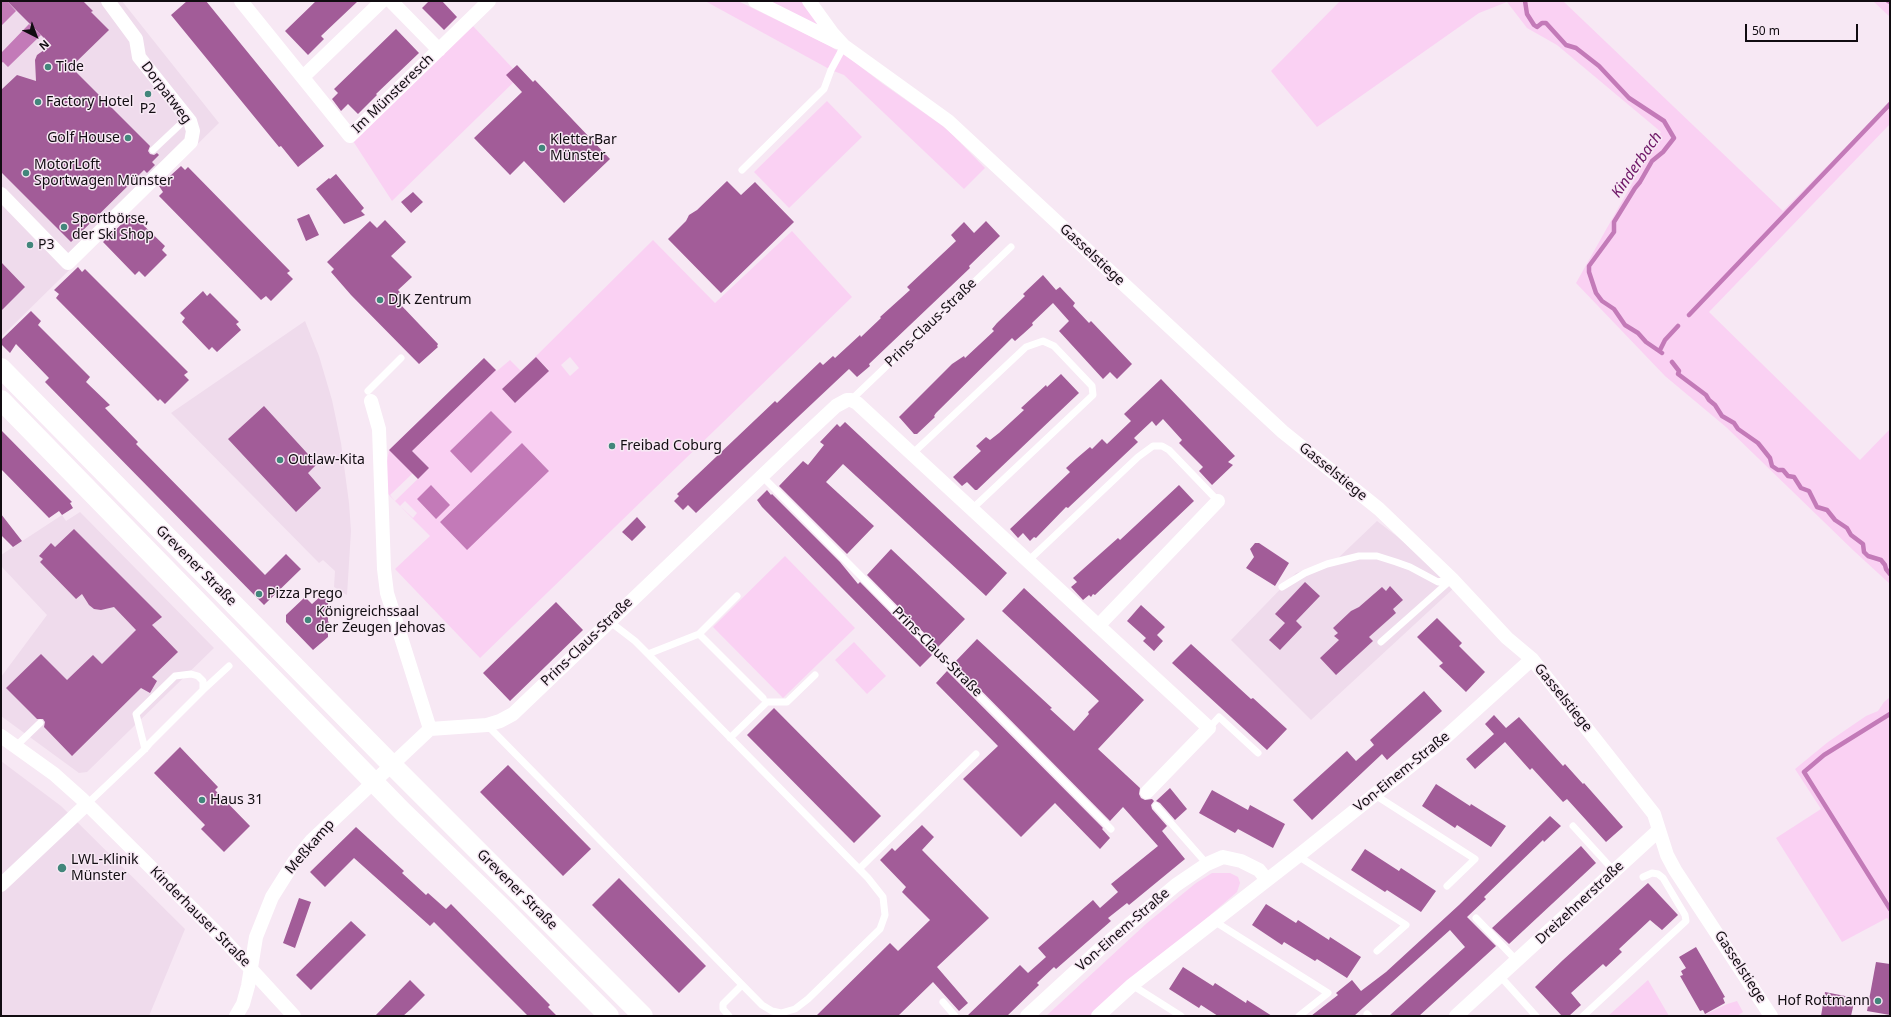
<!DOCTYPE html>
<meta charset="utf-8">
<style>
body{margin:0}
#map{position:relative;width:1891px;height:1017px;overflow:hidden;background:#f7e8f4;font-family:"Noto Sans",sans-serif}
canvas{display:block}
.frame{position:absolute;inset:0;border:2px solid #110c11;pointer-events:none}
.north{position:absolute;left:16px;top:16px;width:40px;height:40px;-webkit-text-stroke:3px #f7e8f4;paint-order:stroke;rotate:138deg;font-size:11px;font-weight:700;line-height:16px;text-align:center;color:#110c11}
.north::after{content:'';display:block;margin:auto;width:14px;height:18px;background:#110c11;clip-path:polygon(50% 0,100% 100%,50% 72%,0 100%)}
.scale{position:absolute;left:1745px;top:24px;width:113px;height:18px;box-sizing:border-box;border:2px solid #110c11;border-top:0;padding-left:5px;font-size:12px;line-height:14px;white-space:nowrap;color:#110c11;-webkit-text-stroke:3px #f7e8f4;paint-order:stroke}
</style>
<div id="map">
<canvas width="1891" height="1017"></canvas>
<div class="frame"></div>
<div class="north">N</div>
<div class="scale">50 m</div>
</div>
<script>
const g = document.querySelector('canvas').getContext('2d');
g.lineJoin = 'round';
function fillPath(path, color) { g.fillStyle = color; g.fill(path, 'evenodd'); }
const toPath = rows => new Path2D(rows.map(r => 'M' + r).join(''));
function trace(path, color, width, dash) { g.strokeStyle = color; g.lineWidth = width; g.lineCap = dash ? 'butt' : 'round'; g.setLineDash(dash || []); g.stroke(path); }
function label(font, color, halo, rows, align = 'center') {
  g.font = font + ' "Noto Sans",sans-serif'; g.lineWidth = 3; g.setLineDash([]); g.textBaseline = 'middle'; g.strokeStyle = halo; g.fillStyle = color; for (const [text, x, y, turn = 0] of rows) {
    g.save(); g.translate(x, y); g.rotate((+turn || 0) * Math.PI / 180); g.textAlign = isNaN(turn) ? turn : align; if (halo) g.strokeText(text, 0, 0); g.fillText(text, 0, 0); g.restore();
  }
}
const built = toPath([
 [1,1,122,1,219,123,1,337],
 [305,321,319,356,332,400,341,443,349,503,351,531,347,595,334,587,335,571,323,560,319,563,171,413],
 [80,512,214,648,87,772,79,773,1,716,1,677,47,615,1,566,1,555,62,515,66,521],
 [1377,521,1403,541,1454,588,1311,720,1231,640,1296,573,1334,562],
 [1,761,61,806,185,929,149,1016,1,1016]
]);
const green = toPath([
 [705,1,738,1,830,46,852,60,883,84,947,129,985,168,964,189,844,75,831,70],
 [764,1,804,1,822,31],
 [1340,1,1563,1,1783,211,1890,102,1890,124,1709,312,1860,460,1890,429,1890,584,1854,551,1726,427,1665,376,1576,283,1661,132,1557,45,1527,28,1507,2,1479,13,1317,127,1271,71],
 [1873,1,1890,1,1890,17],
 [472,25,520,76,392,201,353,141],
 [827,101,862,137,789,208,754,172],
 [792,231,852,297,480,658,395,569,430,536,387,493,385,472,389,450,484,358,497,371,510,360,521,371,653,240,715,303],
 [536,357,549,370,515,403,502,389],
 [570,357,579,368,570,376,561,365],
 [484,358,495,370,412,451,429,468,395,501,390,495,413,473,390,450],
 [522,443,549,471,440,522],
 [405,501,417,513,413,518,400,506],
 [785,556,855,628,783,698,713,627],
 [854,642,886,676,867,694,835,660],
 [1890,697,1890,922,1887,918,1842,942,1776,838,1821,809,1795,769,1828,742,1866,716,1878,711,1884,702],
 [1212,873,1230,873,1238,877,1240,883,1237,892,1093,1016,1046,1016,1147,923,1196,883],
 [1648,980,1669,1016,1608,1016],
 [1737,1001,1743,1012,1737,1016,1703,1016,1727,1004]
]);
const water = toPath([
 [1,1,7,1,16,11,1,26],
 [29,24,41,35,8,67,3,62,1,63,1,51,2,52],
 [491,411,512,432,471,473,450,451],
 [522,443,549,471,467,550,440,522],
 [431,485,450,505,436,519,417,499]
]);
const stream = toPath([
 [1525,1,1527,14,1534,25,1537,27,1542,23,1546,23,1566,45,1576,48,1599,66,1629,98,1664,121,1674,138,1663,152,1652,161,1640,182,1635,188,1614,222,1614,232,1589,266,1589,272,1596,293,1602,301,1614,309,1625,325,1638,333,1646,342,1662,353],
 [1888,1,1890,2],
 [1689,315,1890,104],
 [1660,350,1665,340,1678,326],
 [1672,362,1679,371,1678,374,1706,395,1709,400,1715,405,1722,416,1734,423,1738,429,1758,443,1770,458,1772,466,1778,470,1783,470,1788,476,1794,477,1801,488,1809,491,1817,507,1827,510,1835,520,1847,528,1851,535,1863,544,1864,552,1868,556,1881,560,1885,565,1886,569,1890,574],
 [1890,714,1824,755,1804,772,1890,909]
]);
const building = toPath([
 [7,1,83,1,93,11,91,12,109,30,71,67,150,146,148,151,150,154,154,155,157,153,159,155,152,162,155,165,147,173,144,170,71,242,1,172,1,90,17,75,36,81,35,60,37,55,51,45],
 [187,1,206,1,324,146,298,167,281,146,279,147,171,15],
 [316,1,358,1,321,36,324,39,308,55,285,31],
 [429,1,442,1,457,17,444,30,422,8],
 [396,29,419,53,376,94,377,95,358,114,348,104,341,111,332,99,338,93,334,89],
 [517,65,533,82,535,80,610,159,564,203,524,161,510,175,474,138,522,92,506,75],
 [181,166,185,170,188,167,290,271,287,273,293,279,271,301,266,296,261,300,159,196,163,192,159,186],
 [336,174,364,208,361,211,365,215,344,224,316,189,329,178,330,179],
 [727,181,741,195,755,182,794,222,721,293,668,239,686,221,689,215,697,210],
 [413,192,423,202,411,213,401,202],
 [309,214,319,235,306,241,297,219],
 [129,217,133,221,136,218,165,246,162,250,167,255,145,277,139,271,135,275,103,242],
 [385,220,406,242,391,256,412,277,398,290,406,299,400,304,438,344,437,346,438,347,419,364,351,295,331,272,334,269,327,262,370,221,377,228],
 [986,221,1000,236,969,266,970,268,869,364,870,366,857,377,849,369,696,513,688,505,683,510,674,501,679,496,677,494,775,401,777,403,820,362,823,365,833,356,835,358,860,335,861,337,881,318,880,317,910,290,907,287,956,241,951,235,964,222,974,233],
 [1,262,25,287,1,311],
 [78,267,82,272,85,269,188,372,184,375,189,380,165,404,160,399,158,401,56,298,59,294,54,290],
 [1043,275,1056,290,1060,287,1075,303,1073,306,1089,323,1091,321,1132,364,1117,379,1110,372,1103,379,1059,331,1069,321,1053,303,1032,323,1033,325,1023,334,1015,341,1012,338,936,413,934,416,935,417,917,434,914,434,899,417,952,364,964,356,965,358,994,331,992,329,997,323,1025,296,1023,294],
 [203,291,207,296,210,293,239,322,236,324,241,330,217,352,212,347,209,350,182,322,185,318,180,313],
 [31,311,41,321,38,325,90,377,86,382,110,405,105,408,138,442,136,444,265,575,286,554,301,569,264,605,45,382,49,378,16,344,10,353,1,344,1,340],
 [536,357,549,371,515,403,502,389],
 [484,358,496,370,412,451,429,468,418,479,389,450],
 [1061,374,1079,393,977,490,975,490,967,482,962,486,953,477,981,451,976,446,986,437,990,440,999,433,1024,410,1021,408,1046,385,1047,387],
 [1161,379,1235,456,1228,462,1233,465,1212,485,1199,471,1203,467,1179,443,1182,440,1163,419,1156,426,1152,421,1134,438,1138,442,1068,508,1066,507,1036,538,1034,537,1030,541,1023,533,1018,538,1010,529,1070,472,1066,468,1077,458,1090,447,1092,449,1102,439,1107,444,1131,421,1124,414],
 [264,406,317,464,308,473,321,488,296,512,228,439],
 [845,422,1007,573,986,596,843,464,826,482,874,526,847,554,779,486,803,461,808,465,824,445,820,442,837,424,840,427],
 [1,430,72,502,70,503,73,508,62,515,59,511,49,518,1,469],
 [1179,485,1194,501,1095,595,1093,594,1091,597,1089,595,1083,600,1071,587,1077,582,1073,578,1118,538,1120,540],
 [767,490,771,495,772,494,840,562,858,584,860,582,932,655,920,667,762,507,757,500],
 [1,514,22,541,13,547,1,535],
 [637,517,646,527,632,541,622,532],
 [74,529,162,617,152,625,178,652,152,677,157,681,150,693,141,688,72,756,44,727,45,722,43,719,37,719,6,688,41,654,67,680,93,655,102,664,136,630,114,607,101,610,94,609,89,605,82,594,76,599,40,562,43,559,39,556,51,543,55,547],
 [1255,543,1259,543,1289,563,1275,586,1246,568,1254,557,1250,549],
 [891,549,965,619,938,647,867,575],
 [1305,582,1320,596,1296,621,1302,627,1280,650,1269,640,1285,623,1275,614],
 [1390,586,1403,600,1393,609,1396,613,1369,637,1373,641,1336,675,1320,658,1339,640,1334,636,1338,633,1333,628,1351,611,1359,607,1382,587,1386,591],
 [1024,588,1144,700,1098,749,1140,788,1139,794,1141,798,1145,800,1152,799,1154,801,1151,805,1152,809,1167,826,1162,831,1185,859,1129,905,1127,903,1108,918,1111,921,1056,969,1054,967,1037,983,1039,985,1007,1016,967,1016,1020,965,1028,973,1046,957,1038,948,1093,900,1100,908,1118,892,1111,884,1158,846,1123,807,1110,821,954,663,977,639,1052,708,1050,709,1074,731,1089,714,1088,712,1099,701,1002,611],
 [322,595,328,601,328,621,331,627,328,631,328,637,313,650,286,622,286,615,305,597,312,604],
 [556,602,583,630,510,701,483,673],
 [1141,605,1165,627,1157,635,1163,641,1154,651,1143,641,1146,638,1127,621],
 [1437,618,1462,643,1459,646,1485,672,1466,692,1439,666,1443,663,1417,637],
 [1191,644,1251,699,1253,698,1287,729,1267,750,1172,663],
 [947,671,1103,828,1102,829,1110,838,1100,849,1055,803,1021,837,963,779,998,746,936,683],
 [1424,691,1442,711,1387,760,1382,754,1312,820,1293,800,1347,751,1356,761,1374,745,1370,740],
 [774,708,881,816,854,843,747,735],
 [1494,715,1506,728,1519,717,1563,766,1565,764,1583,784,1584,783,1623,827,1606,842,1567,799,1563,802,1532,768,1530,770,1505,742,1475,769,1466,759,1494,734,1485,724],
 [180,747,218,787,215,790,250,826,224,852,201,829,205,825,154,773],
 [508,765,591,849,563,876,480,792],
 [1436,784,1470,806,1471,804,1506,826,1491,847,1457,825,1455,828,1422,806],
 [1170,788,1187,809,1175,820,1160,803,1156,801],
 [1212,790,1248,810,1250,805,1285,824,1273,848,1238,829,1235,833,1199,813],
 [1550,816,1561,826,1544,842,1543,840,1484,897,1486,899,1467,917,1496,946,1419,1016,1389,1016,1465,947,1450,930,1354,1016,1311,1016,1338,995,1336,993,1352,980,1361,991,1386,972,1459,905],
 [922,825,934,837,922,850,989,918,937,967,968,1003,959,1011,933,982,898,1016,816,1016,890,943,898,951,930,920,902,892,906,887,880,860,892,848,895,851],
 [356,827,404,871,402,873,426,895,428,893,446,909,451,904,550,1005,548,1007,557,1016,528,1016,434,922,430,926,354,858,325,887,310,872],
 [1581,846,1596,863,1509,944,1492,928],
 [1365,849,1399,871,1401,868,1436,891,1421,912,1387,890,1385,892,1351,870],
 [619,878,706,966,679,993,592,905],
 [1648,883,1678,915,1662,930,1650,920,1619,949,1622,952,1606,967,1603,964,1571,993,1581,1005,1569,1016,1562,1016,1535,987,1563,960],
 [299,898,311,902,295,948,283,943],
 [1266,904,1296,923,1298,920,1329,940,1330,937,1361,957,1347,978,1317,959,1315,961,1284,942,1282,945,1252,925],
 [351,921,366,935,311,990,296,975],
 [1696,947,1725,997,1723,998,1725,1003,1705,1014,1703,1010,1700,1011,1680,976,1683,975,1681,971,1686,968,1679,957],
 [1876,962,1890,964,1890,1015,1867,1011],
 [1183,967,1213,986,1215,983,1246,1003,1247,1000,1272,1016,1218,1016,1201,1005,1199,1008,1169,989],
 [410,980,425,995,411,1009,403,1016,375,1016],
 [1825,992,1855,998,1851,1016,1821,1016]
]);
const service = toPath([
 [153,150,187,118],
 [742,170,824,89,831,70,844,46],
 [368,391,401,358],
 [851,400,1011,247],
 [912,454,1026,347,1043,341,1054,346,1092,386,1093,395,972,509],
 [762,476,1111,829],
 [1028,561,1138,457,1153,446,1162,446,1169,450,1218,501],
 [1282,587,1305,573,1327,564,1359,556,1377,556,1396,562,1410,567,1438,582,1451,579],
 [699,634,737,596],
 [1381,642,1452,579],
 [648,654,699,634,763,698],
 [203,690,229,666],
 [487,725,762,1005,772,1011,781,1013,795,1009,808,999,880,929,885,915,883,897,868,878,648,654,635,641,609,621],
 [1209,728,1219,717,1258,753],
 [730,738,767,702,787,702,815,675],
 [15,747,40,723],
 [1375,795,1475,859,1447,886],
 [87,804,145,749,150,743,203,690,203,681,198,676,191,674,175,676,136,714,145,749],
 [1156,806,1207,864],
 [1573,826,1614,871],
 [1298,856,1406,925,1377,951],
 [859,869,976,754],
 [1476,918,1517,961],
 [1214,921,1328,993,1299,1016],
 [1500,976,1536,1016],
 [1132,985,1181,1016],
 [943,1002,955,1016],
 [1367,1014,1369,1016],
 [729,1016,723,1009,723,1004,742,985],
 [1583,1016,1686,921,1685,915,1663,878,1658,874,1652,873,1643,877]
]);
const minor = toPath([
 [241,1,350,136,489,1],
 [391,1,439,50],
 [755,1,837,42],
 [809,1,833,34,844,46,948,121,1283,432,1379,509,1452,579,1507,638,1532,659,1654,814,1667,855,1675,870,1771,1016],
 [303,77,382,1],
 [1,194,68,263,191,142,193,131,190,121,139,57,136,39,108,1],
 [371,401,379,429,384,569,387,593,430,729],
 [1098,626,1218,501],
 [1,736,54,774,82,799,226,942,294,1016],
 [1,885,87,804],
 [236,1016,243,1004,248,986,256,937,272,897,294,862,312,840,430,729,487,725,500,721,513,714,804,436,836,406,847,400,851,400,857,403,1209,728,1147,792],
 [1027,1016,1101,948,1176,885,1207,864,1223,857,1241,861,1259,870,1267,880],
 [1098,1016,1132,985,1298,856,1438,744,1532,659],
 [1456,1016,1659,830]
]);
const secondary = toPath([
 [1,368,391,764,643,1016],
 [1,400,402,811,502,908,609,1016]
]);
const markers = [
 [48,67,4,"#42867b"],
 [148,94,4,"#42867b"],
 [38,102,4,"#42867b"],
 [128,138,4,"#42867b"],
 [542,148,4,"#42867b"],
 [26,173,4,"#42867b"],
 [64,227,4,"#42867b"],
 [30,245,4,"#42867b"],
 [380,300,4,"#42867b"],
 [612,446,4,"#42867b"],
 [280,460,4,"#42867b"],
 [259,594,4,"#42867b"],
 [308,620,4,"#42867b"],
 [202,800,4,"#42867b"],
 [62,868,5,"#42867b"],
 [1878,1001,4,"#42867b"]
];
const poiNames = [
 ["Tide",56,67],
 ["Factory Hotel",46,102],
 ["P2",148,109,"center"],
 ["Golf House",120,138,"right"],
 ["KletterBar",550,140],
 ["Münster",550,156],
 ["MotorLoft",34,165],
 ["Sportwagen Münster",34,181],
 ["Sportbörse,",72,219],
 ["der Ski Shop",72,235],
 ["P3",38,245],
 ["DJK Zentrum",388,300],
 ["Freibad Coburg",620,446],
 ["Outlaw-Kita",288,460],
 ["Pizza Prego",267,594],
 ["Königreichssaal",316,612],
 ["der Zeugen Jehovas",316,628],
 ["Haus 31",210,800],
 ["LWL-Klinik",71,860],
 ["Münster",71,876],
 ["Hof Rottmann",1870,1001,"right"]
];
const streetNames = [
 ["Dorpatweg",166,93,53],
 ["Im Münsteresch",393,94,-44],
 ["Gasselstiege",1092,255,43],
 ["Prins-Claus-Straße",931,323,-44],
 ["Gasselstiege",1333,472,39],
 ["Grevener Straße",196,566,45],
 ["Prins-Claus-Straße",587,642,-44],
 ["Prins-Claus-Straße",937,652,45],
 ["Gasselstiege",1563,698,51],
 ["Von-Einem-Straße",1402,772,-39],
 ["Meßkamp",310,847,-49],
 ["Grevener Straße",517,890,45],
 ["Dreizehnerstraße",1580,903,-43],
 ["Kinderhauser Straße",200,917,45],
 ["Von-Einem-Straße",1123,930,-41],
 ["Gasselstiege",1740,967,57]
];
const waterNames = [
 ["Kinderbach",1637,165,-55]
];
fillPath(built, '#efdbec');
fillPath(green, '#fad1f3');
fillPath(water, '#c37ab8');
trace(stream, '#c37ab8', 4.5);
fillPath(building, '#a25c98');
trace(service, '#fff', 7);
trace(minor, '#fff', 14);
trace(secondary, '#fff', 20);
for (const [x, y, r, color] of markers) { const dot = new Path2D(); dot.arc(x, y, r, 0, 2 * Math.PI); g.fillStyle = color; g.fill(dot); trace(dot, '#f7e8f4', 1.5); }
label('14px', '#110c11', '#f7e8f4', poiNames, 'left');
label('14px', '#110c11', '#f7e8f4', streetNames);
label('italic 15px', '#6e1666', '#f7e8f4', waterNames);
</script>
